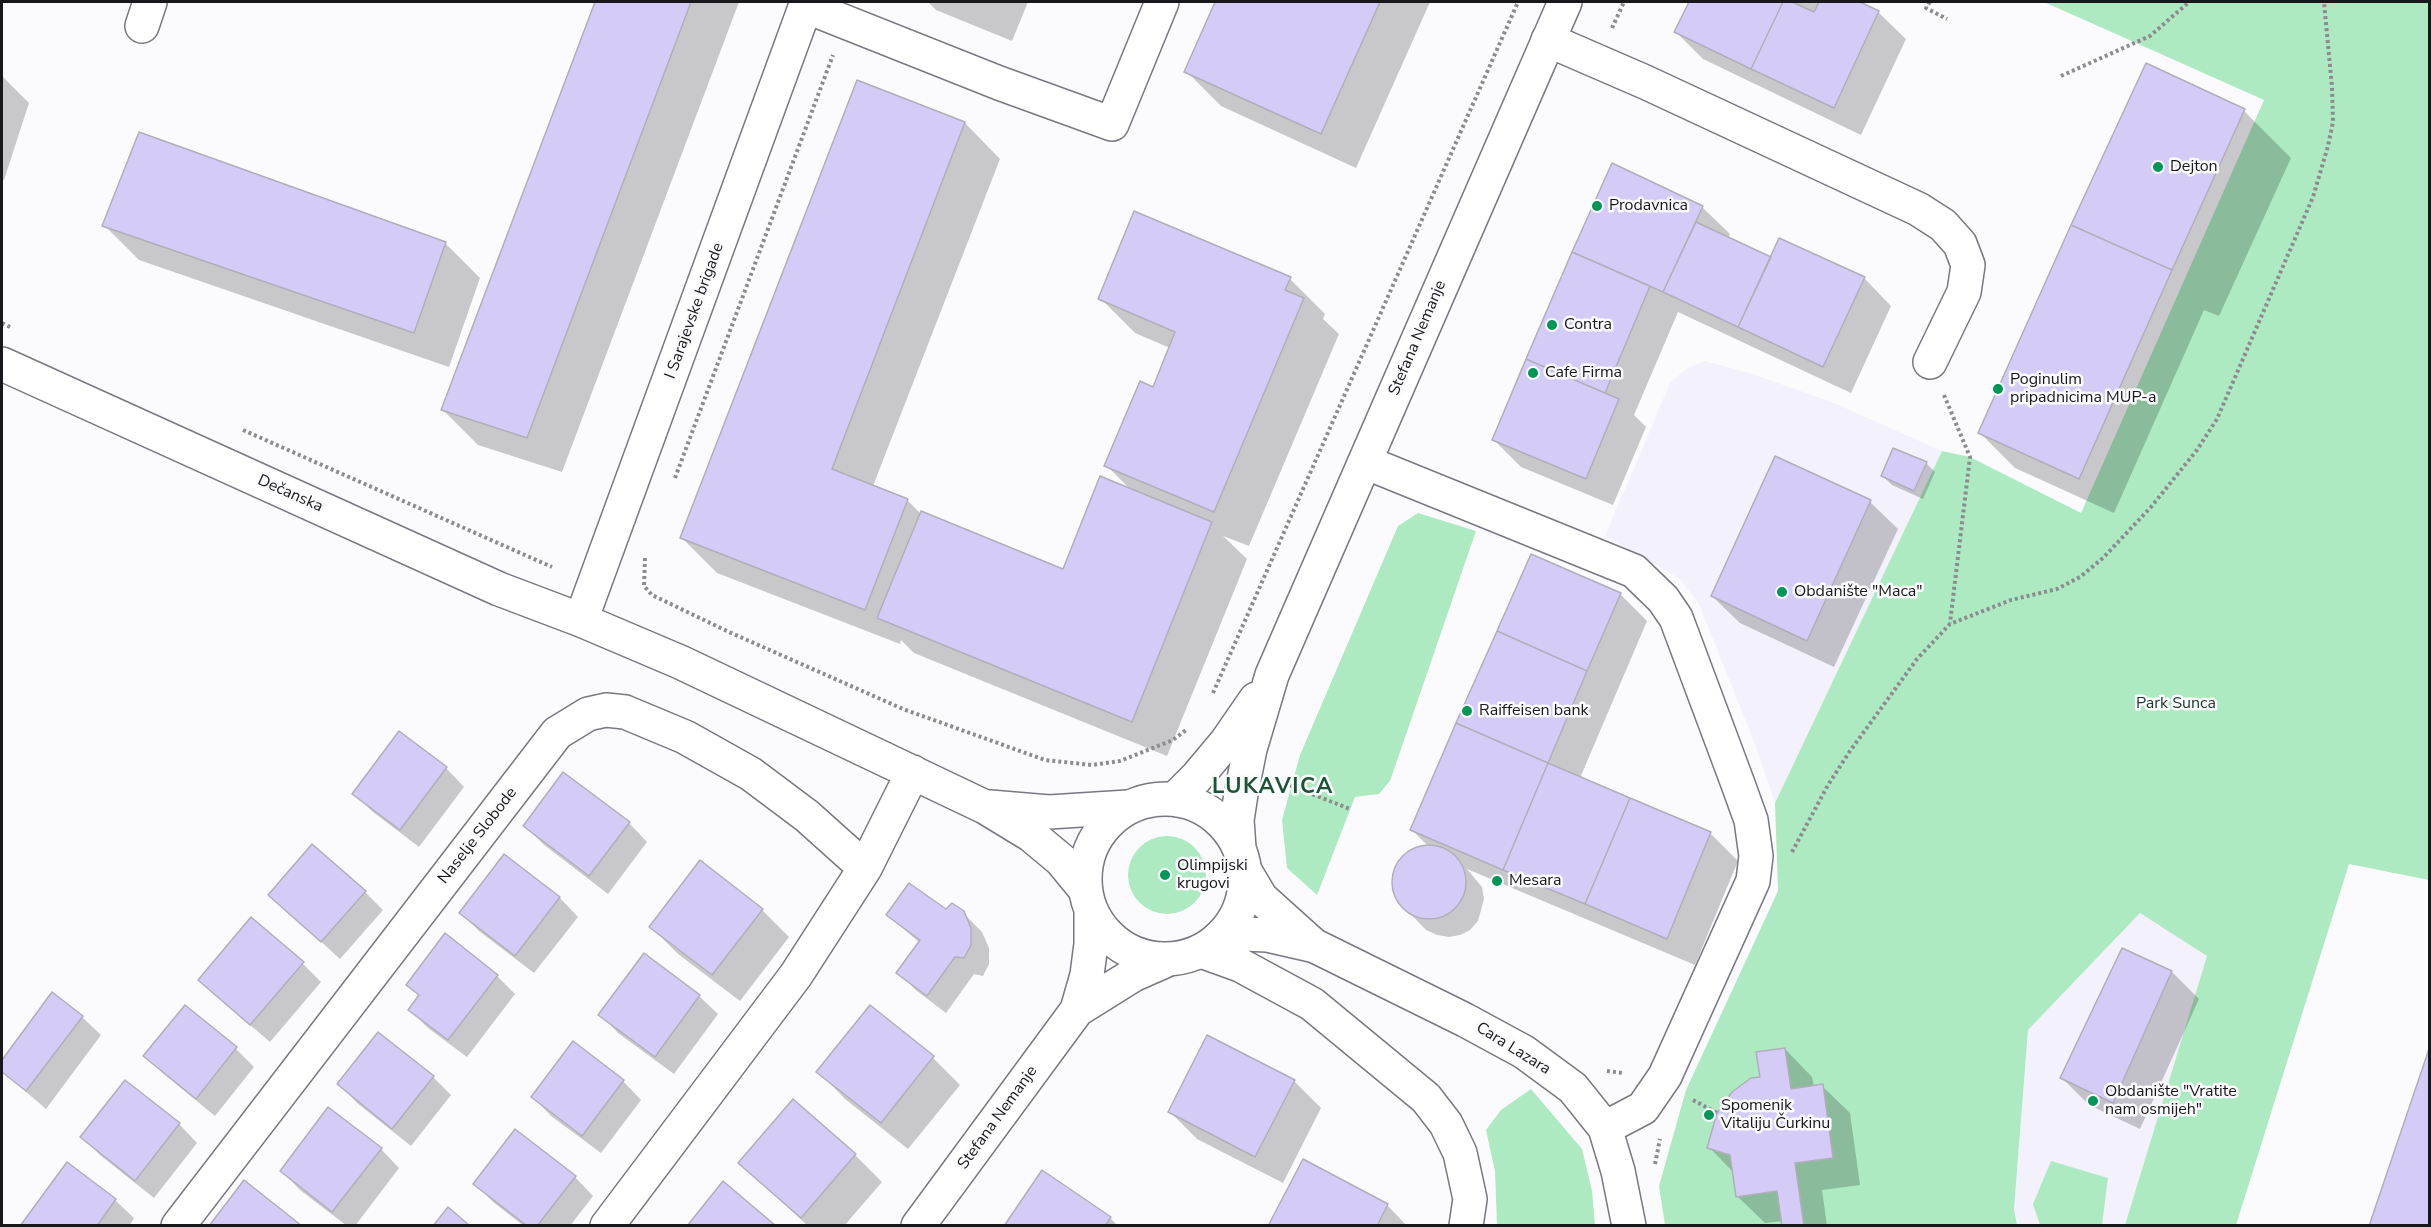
<!DOCTYPE html>
<meta charset="utf-8">
<style>
body{margin:0}
#map{position:relative;width:2431px;height:1227px;overflow:hidden;background:#fbfbfd;font-family:"Nunito Sans",sans-serif}
canvas{display:block}
.frame{position:absolute;inset:0;border:3px solid #18171b;pointer-events:none}
</style>
<div id="map">
<canvas width="2431" height="1227"></canvas>
<div class="frame"></div>
</div>
<script>
const g = document.querySelector('canvas').getContext('2d');
g.lineJoin = 'round';
function fillPath(path, color) { g.fillStyle = color; g.fill(path, 'evenodd'); }
const toPath = rows => new Path2D(rows.map(r => 'M' + r).join(''));
function trace(path, color, width, dash) { g.strokeStyle = color; g.lineWidth = width; g.lineCap = dash ? 'butt' : 'round'; g.setLineDash(dash || []); g.stroke(path); }
function label(font, color, halo, rows, align = 'center') {
  g.font = font + ' "Nunito Sans",sans-serif'; g.lineWidth = 5; g.setLineDash([]); g.textBaseline = 'middle'; g.strokeStyle = halo; g.fillStyle = color; for (const [text, x, y, turn = 0] of rows) {
    g.save(); g.translate(x, y); g.rotate((+turn || 0) * Math.PI / 180); g.textAlign = isNaN(turn) ? turn : align; if (halo) g.strokeText(text, 0, 0); g.fillText(text, 0, 0); g.restore();
  }
}
const built = toPath([
 [1704,361,1750,373,1834,403,1942,451,1775,803,1755,744,1699,604,1680,579,1605,536,1670,383,1686,369],
 [2140,913,2207,956,2125,1225,2017,1225,2014,1209,2028,1030]
]);
const green = toPath([
 [2044,2,2429,2,2429,880,2349,864,2236,1225,2125,1225,2207,956,2140,913,2028,1030,2014,1209,2017,1225,1665,1225,1659,1186,1686,1090,1778,891,1775,803,1942,451,1970,457,2081,513,2264,100],
 [1418,513,1476,531,1390,781,1379,794,1355,797,1317,895,1287,868,1282,820,1300,755,1398,526],
 '1128 875a39 39 0 1 1 78 0a39 39 0 1 1-78 0Z',
 [1531,1089,1582,1149,1592,1191,1595,1225,1497,1225,1495,1171,1486,1130,1501,1110],
 [2051,1161,2108,1178,2102,1225,2040,1225,2033,1204]
]);
const shadow = toPath([
 [596,2,739,2,562,472,478,445,443,410],
 [928,2,1028,2,1012,41,936,10],
 [1217,2,1430,2,1356,168,1221,106,1186,71],
 [1691,2,1856,2,1878,12,1906,39,1861,135,1703,59,1676,32],
 [2,76,29,103,4,180,2,179],
 [858,82,965,123,1000,159,873,486,907,500,921,514,1064,570,1132,491,1106,465,1154,389,1170,348,1135,333,1100,298,1135,213,1290,279,1325,314,1323,319,1339,334,1249,546,1223,536,1247,559,1167,756,914,653,901,640,900,644,717,573,682,538],
 [2244,111,2291,158,2219,316,2204,310,2114,513,2015,468,1980,433],
 [1702,207,1730,234,1728,238,1771,259,1864,278,1891,306,1851,393,1678,312,1634,415,1646,427,1613,505,1521,467,1494,440],
 [104,225,445,243,480,278,449,367,139,260],
 [1776,458,1870,502,1898,529,1834,667,1740,623,1712,596],
 [1926,463,1935,472,1923,499,1892,485,1883,476],
 [1620,594,1647,621,1580,778,1711,834,1738,861,1695,965,1467,869,1482,887,1484,899,1478,921,1470,930,1460,935,1449,937,1437,935,1426,930,1399,902,1394,891,1393,879,1395,868,1411,850,1428,846,1412,830],
 [446,768,464,787,419,847,373,812,354,794],
 [629,823,647,842,608,894,543,844,525,826],
 [505,856,560,898,578,917,534,973,479,931,461,913],
 [365,892,383,910,340,959,270,895],
 [762,910,789,937,740,1001,678,954,651,927],
 [946,911,963,913,982,932,989,948,989,964,983,976,974,974,946,1013,917,991,898,973,920,943,887,915],
 [2122,950,2172,972,2199,999,2140,1129,2089,1105,2062,1078],
 [303,964,321,982,270,1042,219,998],
 [497,976,515,994,467,1057,428,1028,410,1010,420,997,408,985],
 [53,994,82,1017,101,1035,46,1109,2,1071,2,1063],
 [699,996,718,1014,674,1074,618,1033,600,1014],
 [185,1007,236,1049,254,1067,215,1116,164,1074,145,1056],
 [870,1007,933,1058,960,1085,908,1149,845,1099,818,1071],
 [1785,1049,1812,1077,1814,1087,1822,1086,1850,1113,1860,1185,1822,1190,1827,1226,1783,1226,1783,1221,1765,1223,1737,1196,1734,1173,1709,1147],
 [433,1077,451,1095,411,1146,357,1103,339,1084],
 [623,1081,641,1100,601,1153,551,1116,533,1097],
 [1294,1081,1321,1108,1283,1183,1197,1139,1170,1112],
 [179,1124,197,1143,154,1198,100,1155,82,1137],
 [381,1149,399,1168,355,1226,347,1226,300,1190,282,1171],
 [855,1155,882,1182,844,1226,808,1226,740,1163],
 [67,1164,115,1200,134,1218,129,1226,21,1226],
 [575,1177,593,1196,570,1226,524,1226,493,1202,475,1183],
 [1387,1205,1407,1226,1269,1226],
 [1110,1218,1118,1226,1006,1226]
]);
const building = toPath([
 [595,2,691,2,527,438,441,410,595,2],
 [1215,2,1380,2,1321,134,1184,72,1215,2],
 [1689,2,1783,2,1751,69,1674,32,1689,2],
 [1783,2,1792,2,1814,12,1819,2,1860,2,1879,11,1834,108,1751,69,1783,2],
 [2146,63,2245,109,2172,270,2071,225,2146,63],
 [857,80,965,122,832,469,908,499,865,610,680,538,857,80],
 [139,132,446,242,414,333,102,226,139,132],
 [1612,163,1703,206,1663,292,1572,252,1612,163],
 [1134,211,1291,277,1285,290,1304,298,1214,512,1104,466,1140,381,1153,387,1175,332,1098,299,1134,211],
 [1696,222,1771,257,1738,327,1663,292,1696,222],
 [2071,225,2172,270,2079,479,1978,433,2071,225],
 [1779,238,1865,277,1823,367,1738,327,1779,238],
 [1572,252,1650,286,1605,393,1526,359,1572,252],
 [1526,359,1619,399,1586,479,1492,440,1526,359],
 [1893,448,1927,462,1914,491,1881,476,1893,448],
 [1775,456,1871,500,1807,641,1711,596,1775,456],
 [1100,476,1212,522,1132,722,877,618,921,511,1063,569,1100,476],
 [1531,554,1621,593,1587,671,1497,631,1531,554],
 [1497,631,1587,671,1548,763,1456,723,1497,631],
 [1456,723,1548,763,1503,870,1410,830,1456,723],
 [399,731,447,767,400,830,352,794,399,731],
 [1548,763,1630,798,1585,904,1503,870,1548,763],
 [563,772,630,822,589,876,523,826,563,772],
 [1630,798,1711,832,1667,939,1585,904,1630,798],
 [312,844,366,891,321,942,268,895,312,844],
 '1392 882a37 37 0 1 1 74 0a37 37 0 1 1-74 0Z',
 [504,854,560,897,515,956,459,913,504,854],
 [700,860,763,909,712,975,649,927,700,860],
 [909,883,946,909,952,903,964,911,971,928,971,945,964,958,955,957,927,996,896,973,920,940,886,915,909,883],
 [251,917,304,962,250,1025,198,980,251,917],
 [445,933,498,975,448,1040,408,1010,419,995,406,985,445,933],
 [2122,948,2172,971,2113,1103,2060,1078,2122,948],
 [644,953,700,995,655,1057,598,1015,644,953],
 [52,992,83,1016,26,1091,2,1072,2,1060,52,992],
 [185,1005,237,1047,196,1099,143,1056,185,1005],
 [870,1005,934,1056,881,1123,816,1072,870,1005],
 [378,1032,434,1076,392,1129,337,1084,378,1032],
 [1207,1035,1295,1080,1255,1157,1168,1112,1207,1035],
 [573,1041,624,1080,582,1136,531,1097,573,1041],
 [2430,1046,2430,1226,2369,1226,2430,1046],
 [1785,1048,1791,1089,1823,1084,1833,1158,1795,1163,1804,1226,1782,1226,1777,1191,1736,1197,1730,1155,1707,1148,1717,1113,1732,1092,1751,1078,1760,1077,1756,1052,1785,1048],
 [125,1080,180,1123,135,1181,80,1137,125,1080],
 [793,1099,856,1154,801,1218,738,1163,793,1099],
 [328,1107,382,1148,332,1212,280,1171,328,1107],
 [515,1129,576,1176,537,1226,527,1226,473,1184,515,1129],
 [1303,1159,1388,1204,1377,1226,1268,1226,1303,1159],
 [67,1162,116,1199,97,1226,20,1226,67,1162],
 [1042,1170,1111,1217,1105,1226,1004,1226,1042,1170],
 [244,1180,302,1226,209,1226,244,1180],
 [723,1181,776,1226,687,1226,723,1181],
 [448,1207,470,1226,433,1226,448,1207]
]);
const path = toPath([
 [1930,2,1926,8,1947,19],
 [1612,28,1624,2],
 [2061,76,2150,36,2189,2],
 [2,323,12,328],
 [1944,395,1970,457,1950,623],
 [243,430,552,567],
 [675,478,833,55],
 [645,558,644,586,652,595,729,632,903,709,1045,760,1092,765,1120,761,1173,740,1186,730],
 [1213,693,1518,2],
 [1279,781,1350,809],
 [1792,852,1828,785,1850,751,1917,659,1950,624,2011,600,2057,589,2080,577,2103,558,2151,507,2197,450,2217,419,2255,331,2313,197,2328,146,2333,122,2332,87,2324,2],
 [1607,1071,1623,1073],
 [1693,1100,1717,1113],
 [1655,1164,1660,1139]
]);
const minor = toPath([
 [805,6,999,83,1112,124,1162,2],
 [142,26,150,2],
 [1548,40,1645,82,1918,209,1943,225,1960,244,1968,265,1964,292,1930,362],
 [2,364,499,589,581,620,680,662,985,807,1031,835,1061,860,1084,888],
 [1365,462,1634,571,1663,599,1676,618,1738,784,1751,820,1756,856,1753,881,1665,1076,1643,1108,1605,1128],
 [581,620,807,2],
 [990,807,1049,812,1128,807],
 [1245,871,1261,898,1311,943],
 [1219,938,1244,934,1267,935,1315,946,1465,1020,1524,1052,1573,1088,1605,1128,1618,1171,1629,1226],
 [1201,951,1240,965,1312,1004,1426,1098,1446,1124,1460,1153,1470,1199,1466,1226],
 [178,1226,557,733,588,714,606,710,625,712,685,737,751,774,807,816,865,868],
 [607,1226,796,975,865,868,913,772]
]);
const major = toPath([
 '1085 879a80 80 0 1 1 160 0a80 80 0 1 1-160 0Z',
 [1175,799,1196,778,1227,741,1256,699],
 [1239,848,1237,820,1241,794,1250,749,1272,675,1565,2],
 [1077,1010,1087,975,1091,944,1091,912],
 [918,1226,1077,1010,1133,975,1167,960]
]);
const markers = [
 [2158,167,6,"#009657"],
 [1597,206,6,"#009657"],
 [1552,325,6,"#009657"],
 [1533,373,6,"#009657"],
 [1998,389,6,"#009657"],
 [1782,592,6,"#009657"],
 [1467,711,6,"#009657"],
 [1165,875,6,"#009657"],
 [1497,881,6,"#009657"],
 [2093,1101,6,"#009657"],
 [1709,1115,6,"#009657"]
];
const poiNames = [
 ["Dejton",2170,167],
 ["Prodavnica",1609,206],
 ["Contra",1564,325],
 ["Cafe Firma",1545,373],
 ["Poginulim",2010,380],
 ["pripadnicima MUP-a",2010,398],
 ["Obdanište \"Maca\"",1794,592],
 ["Raiffeisen bank",1479,711],
 ["Olimpijski",1177,866],
 ["krugovi",1177,884],
 ["Mesara",1509,881],
 ["Obdanište \"Vratite",2105,1092],
 ["nam osmijeh\"",2105,1110],
 ["Spomenik",1721,1106],
 ["Vitaliju Čurkinu",1721,1124]
];
const streetNames = [
 ["I Sarajevske brigade",695,311,-70],
 ["Stefana Nemanje",1418,338,-67],
 ["Dečanska",290,494,24],
 ["Naselje Slobode",478,836,-52],
 ["Cara Lazara",1513,1049,32],
 ["Stefana Nemanje",998,1118,-54]
];
const parkNames = [
 ["Park Sunca",2176,704]
];
const districtNames = [
 ["LUKAVICA",1273,788]
];
fillPath(built, '#f3f1fc');
fillPath(green, '#adeac2');
fillPath(shadow, '#0003');
fillPath(building, '#d4ccf7');
trace(building, '#b0aeba', 1.5);
trace(minor, '#797781', 36);
trace(major, '#797781', 36);
trace(path, '#8c8b8e', 4, [3, 3]);
trace(minor, '#fff', 33);
trace(major, '#fff', 33);
for (const [x, y, r, color] of markers) { const dot = new Path2D(); dot.arc(x, y, r, 0, 2 * Math.PI); g.fillStyle = color; g.fill(dot); trace(dot, '#fbfbfd', 2); }
label('16px', '#18171b', '#fbfbfd', poiNames, 'left');
label('16px', '#18171b', '#fbfbfd', streetNames);
label('16px', '#163724', '#fbfbfd', parkNames);
g.letterSpacing = '1.5px';
label('bold 22px', '#1a5434', '#fbfbfd', districtNames);
g.letterSpacing = '0px';
</script>
